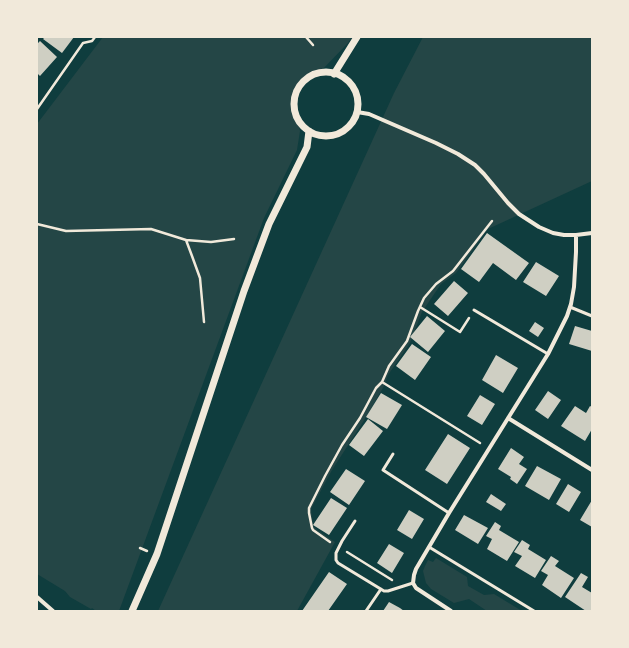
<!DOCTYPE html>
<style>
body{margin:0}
#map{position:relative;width:629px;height:648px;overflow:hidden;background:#0f3d3e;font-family:"Roboto Condensed",sans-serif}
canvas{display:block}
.frame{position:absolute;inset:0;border:38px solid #f1e9da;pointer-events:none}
</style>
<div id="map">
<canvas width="629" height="648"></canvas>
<div class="frame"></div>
</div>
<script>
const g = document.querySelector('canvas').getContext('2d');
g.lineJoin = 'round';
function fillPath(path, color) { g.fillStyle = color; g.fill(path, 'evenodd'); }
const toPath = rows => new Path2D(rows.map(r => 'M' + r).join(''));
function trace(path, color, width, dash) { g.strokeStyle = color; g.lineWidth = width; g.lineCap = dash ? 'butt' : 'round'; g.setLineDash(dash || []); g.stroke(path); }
const green = toPath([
 [103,37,352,37,348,43,320,72,309,80,300,90,295,103,300,131,297,150,264,218,119,611,96,611,92,608,91,609,70,597,65,591,37,574,37,124],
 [423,37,592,37,592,181,488,229,456,273,441,284,422,312,410,343,388,375,384,386,363,422,332,470,311,509,313,526,317,530,335,542,297,611,158,611,394,93],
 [436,558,467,577,468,586,484,595,494,594,522,611,487,611,469,599,454,603,431,589,426,583,423,571,425,566,428,560,433,562]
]);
const building = toPath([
 [45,37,74,37,62,53,43,39],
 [40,41,57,57,40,76,37,73,37,44],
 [487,233,529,263,516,280,493,263,479,282,461,269],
 [536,262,559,276,546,296,523,282],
 [454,281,468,293,448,316,434,304],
 [427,316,445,331,428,352,410,337],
 [535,322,544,328,538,337,529,331],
 [575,326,592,331,592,351,569,344],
 [412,344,431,357,415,380,396,366],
 [496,355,518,368,503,393,482,380],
 [548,391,561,400,548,419,535,410],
 [381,393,402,405,387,429,366,417],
 [480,395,495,404,482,425,467,416],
 [575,406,586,413,590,406,592,407,592,429,585,441,561,426],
 [368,419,383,431,364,456,349,445],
 [448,434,470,448,447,484,425,470],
 [511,448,524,457,519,464,527,469,517,484,510,479,511,477,498,469],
 [537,466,561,479,549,500,525,486],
 [346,469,365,481,349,505,330,492],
 [568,484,581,492,569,512,556,504],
 [491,494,506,504,501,511,486,502],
 [331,498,347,508,329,535,313,525],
 [592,500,592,527,580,520],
 [409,510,424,519,412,539,397,530],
 [464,515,488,528,478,544,455,530],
 [495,522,501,526,499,530,519,542,507,561,487,549,492,539,486,536],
 [522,540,530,545,528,549,546,560,535,578,515,566,522,556,514,552],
 [389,544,404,553,392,573,377,563],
 [551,556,559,561,555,566,574,578,561,598,542,585,548,575,541,571],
 [329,572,347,584,328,611,302,611],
 [581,573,588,577,582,587,592,593,592,611,586,611,565,597],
 [389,602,400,608,404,611,383,611]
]);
const path = toPath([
 [306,37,313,45],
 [37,109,83,43,92,41,95,37],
 [37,224,66,231,151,229,186,240,192,256,200,278,204,322],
 [186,240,211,242,234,239],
 [420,307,460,332,469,318],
 [382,382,480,443],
 [330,542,313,530,312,528,309,513,309,508,325,476,342,445,360,418,376,388,382,382,389,366,407,341,418,311,424,298,436,284,453,271,492,221],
 [140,548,147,551],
 [347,552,392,580]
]);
const service = toPath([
 [570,307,592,316],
 [474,310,548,354],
 [393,454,383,470,449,513],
 [355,521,342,541,336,553,336,560,338,563,384,591,388,591,413,583],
 [429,547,534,611],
 [366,611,381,589]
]);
const minor = toPath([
 [357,112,369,114,436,143,458,154,475,165,484,174,508,203,519,214,539,227,553,233,564,235,576,235,592,233],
 [508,418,592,470],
 [37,597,53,611],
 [451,611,416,588,413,583,414,575,416,569,449,513,548,354,567,316,571,304,574,287,576,252,576,235]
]);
const tertiary = toPath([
 '294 104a32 32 0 1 1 64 0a32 32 0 1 1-64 0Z',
 [334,74,357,37],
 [132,611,157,554,244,291,269,224,307,147,309,131]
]);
fillPath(green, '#244646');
fillPath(building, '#cfcfc3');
trace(path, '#f1e9da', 2.5);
trace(service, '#f1e9da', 3);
trace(minor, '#f1e9da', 4);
trace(tertiary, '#f1e9da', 7);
</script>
